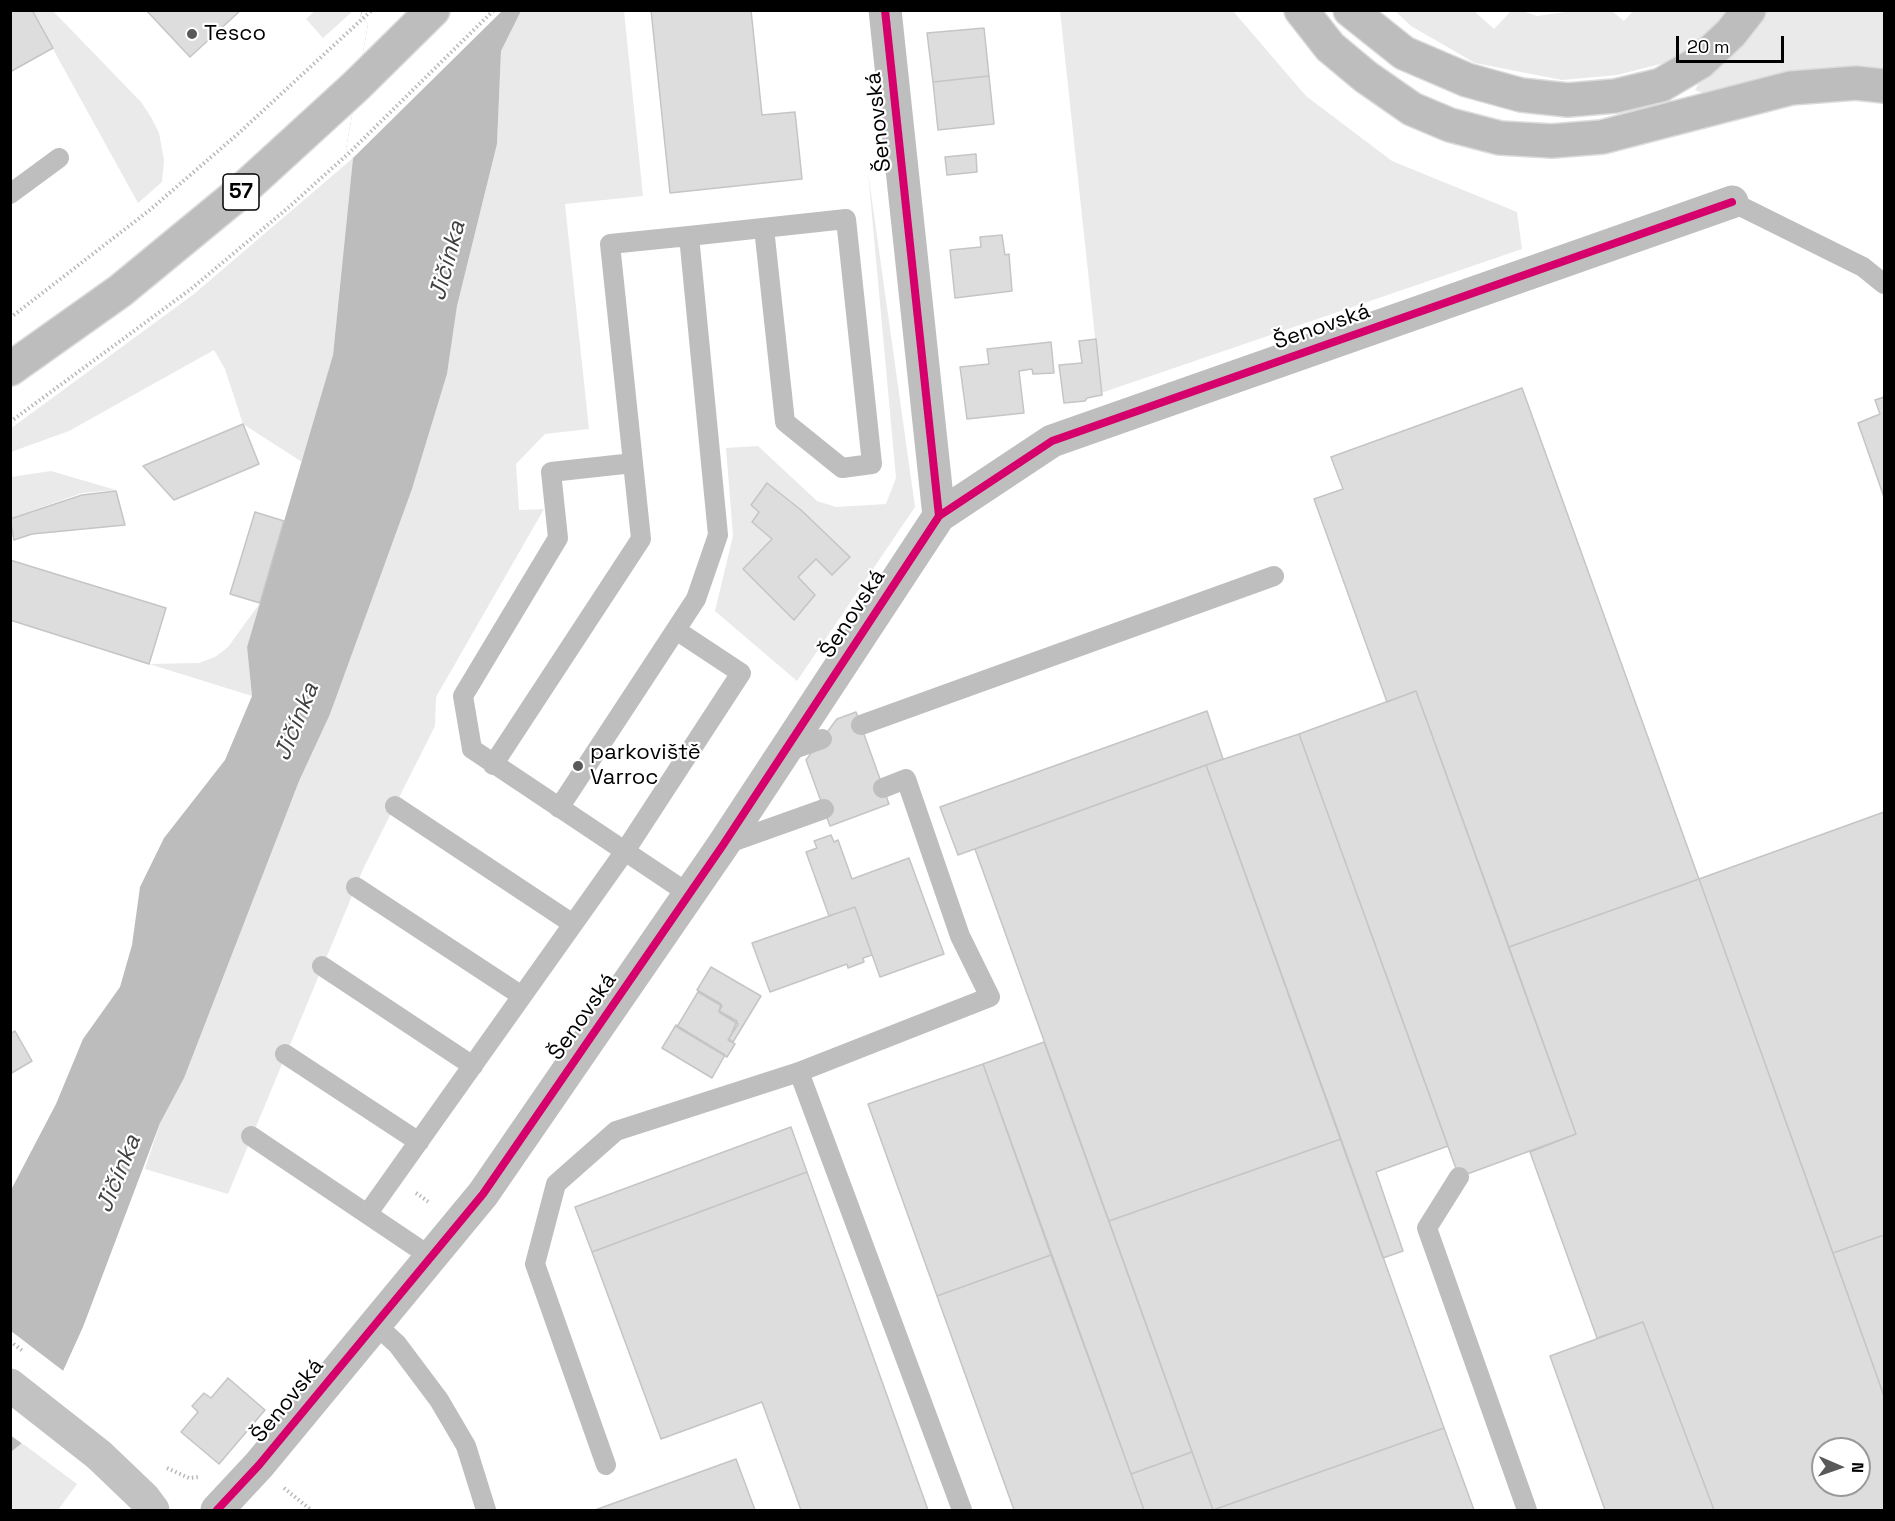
<!DOCTYPE html>
<meta charset="utf-8">
<style>
body{margin:0}
#map{position:relative;width:1895px;height:1521px;overflow:hidden;background:#fff;font-family:"Space Grotesk",sans-serif}
canvas{display:block}
.frame{position:absolute;inset:0;border:12px solid #000;pointer-events:none}
.north{position:absolute;left:1811px;top:1437px;width:60px;height:60px;box-sizing:border-box;background:#fff;border:2px solid #999;border-radius:50%;rotate:92deg;font-size:16px;font-weight:700;line-height:24px;text-align:center;color:#000}
.north::after{content:'';display:block;margin:auto;width:21px;height:27px;background:#595959;clip-path:polygon(50% 0,100% 100%,50% 72%,0 100%)}
.scale{position:absolute;left:1676px;top:36px;width:108px;height:27px;box-sizing:border-box;border:3px solid #000;border-top:0;padding-left:8px;font-size:18px;line-height:21px;white-space:nowrap;color:#000;-webkit-text-stroke:4px #fff;paint-order:stroke}
</style>
<div id="map">
<canvas width="1895" height="1521"></canvas>
<div class="frame"></div>
<div class="north">N</div>
<div class="scale">20 m</div>
</div>
<script>
const g = document.querySelector('canvas').getContext('2d');
g.lineJoin = 'round';
function fillPath(path, color) { g.fillStyle = color; g.fill(path, 'evenodd'); }
const toPath = rows => new Path2D(rows.map(r => 'M' + r).join(''));
function trace(path, color, width, dash) { g.strokeStyle = color; g.lineWidth = width; g.lineCap = dash ? 'butt' : 'round'; g.setLineDash(dash || []); g.stroke(path); }
function label(font, color, halo, rows, align = 'center') {
  g.font = font + ' "Space Grotesk",sans-serif'; g.lineWidth = 4.5; g.setLineDash([]); g.textBaseline = 'middle'; g.strokeStyle = halo; g.fillStyle = color; for (const [text, x, y, turn = 0] of rows) {
    g.save(); g.translate(x, y); g.rotate((+turn || 0) * Math.PI / 180); g.textAlign = isNaN(turn) ? turn : align; if (halo) g.strokeText(text, 0, 0); g.fillText(text, 0, 0); g.restore();
  }
}
const green = toPath([
 [32,11,53,11,141,102,151,117,159,133,164,160,162,182,138,203],
 [315,11,315,10,353,11,323,38,306,19],
 [521,11,624,11,643,196,565,204,589,429,545,434,516,464,519,510,544,509,436,697,435,726,364,867,228,1194,145,1169,160,1123,355,638,412,489,447,374,457,306,497,144,501,51],
 [1060,11,1233,11,1306,96,1392,161,1517,212,1522,249,1101,393],
 [1395,11,1474,11,1494,29,1511,11,1522,11,1537,16,1573,11,1612,11,1624,21,1633,11,1729,11,1676,60,1617,75,1562,80,1475,63,1411,26],
 [1765,11,1884,11,1884,74,1706,94,1695,90,1701,79],
 [353,158,333,355,302,462,243,424,225,369,214,350,69,431,11,452,10,429,194,294],
 [868,172,915,507,797,681,715,611,733,536,726,448,758,446,817,501,836,507,886,504,896,478],
 [51,471,116,490,82,493,11,518,11,477],
 [260,603,247,647,252,696,149,664,199,663,215,657,228,647],
 [22,1443,77,1484,58,1510,11,1510,11,1452]
]);
const water = toPath([
 [362,10,521,11,501,51,497,144,457,306,447,374,412,489,330,714,299,781,184,1078,160,1123,83,1327,63,1371,22,1443,11,1452,11,1190,56,1104,83,1039,120,987,132,945,140,887,164,838,225,760,252,696,247,647,333,355,353,158,346,149,368,24,360,16]
]);
const pier = toPath([
 [363,11,502,11,353,158,346,149,368,24,360,16],
 [11,1331,66,1373,24,1445,10,1435]
]);
const building = toPath([
 [10,10,32,10,53,48,10,72,10,10],
 [146,10,241,10,190,57,146,10],
 [651,10,751,10,762,115,795,112,802,179,670,193,651,10],
 [984,28,989,76,933,82,927,33,984,28],
 [989,76,994,124,938,130,933,82,989,76],
 [976,154,977,172,947,175,945,157,976,154],
 [1002,235,1005,255,1009,254,1012,291,955,298,950,250,981,247,980,237,1002,235],
 [1096,339,1102,395,1087,398,1085,401,1064,403,1059,365,1082,363,1079,341,1096,339],
 [1051,342,1054,373,1033,374,1032,369,1019,371,1024,413,967,419,960,367,989,364,987,349,1051,342],
 [1522,388,1699,879,1509,947,1416,691,1387,702,1314,499,1343,489,1331,457,1522,388],
 [1884,397,1884,497,1858,423,1880,414,1875,400,1884,397],
 [243,424,259,464,174,500,143,466,243,424],
 [767,483,801,510,850,557,832,575,816,559,798,577,815,595,794,620,743,569,772,539,752,522,759,512,751,505,767,483],
 [116,491,125,525,32,534,14,540,10,519,82,495,116,491],
 [255,512,284,521,260,603,230,594,255,512],
 [10,560,166,608,149,664,10,620,10,560],
 [1416,691,1576,1134,1459,1177,1299,734,1416,691],
 [1207,711,1223,759,958,855,940,807,1207,711],
 [856,712,889,804,830,826,806,760,837,719,856,712],
 [1299,734,1448,1146,1376,1172,1403,1251,1383,1258,1206,765,1299,734],
 [1206,765,1341,1139,1109,1221,975,849,1206,765],
 [1884,812,1884,1235,1833,1253,1699,879,1884,812],
 [831,835,834,842,838,840,852,879,909,858,944,954,880,977,855,907,829,916,806,852,817,848,814,841,831,835],
 [1699,879,1884,1396,1884,1510,1714,1510,1643,1322,1597,1338,1530,1152,1576,1134,1509,947,1699,879],
 [1823,1449,1859,1449,1859,1485,1823,1485,1823,1449],
 [855,907,872,955,863,958,864,962,848,968,847,964,770,992,752,943,855,907],
 [711,967,761,996,733,1042,729,1039,737,1021,719,1011,721,1004,697,990,711,967],
 [698,992,722,1006,719,1012,738,1024,728,1040,735,1044,727,1057,677,1027,698,992],
 [676,1025,725,1055,712,1078,662,1048,676,1025],
 [15,1031,32,1061,10,1074,10,1034,15,1031],
 [1044,1042,1192,1452,1131,1474,983,1064,1044,1042],
 [983,1064,1051,1255,937,1296,868,1104,983,1064],
 [791,1127,807,1172,592,1252,575,1207,791,1127],
 [1341,1139,1444,1428,1213,1510,1109,1221,1341,1139],
 [807,1172,928,1510,801,1510,762,1402,661,1439,592,1252,807,1172],
 [1884,1235,1884,1396,1833,1253,1884,1235],
 [1051,1255,1131,1474,1144,1510,1014,1510,937,1296,1051,1255],
 [1643,1322,1714,1510,1605,1510,1550,1356,1643,1322],
 [228,1378,265,1410,219,1464,181,1432,198,1412,192,1406,204,1393,211,1398,228,1378],
 [1444,1428,1474,1510,1213,1510,1444,1428],
 [1192,1452,1213,1510,1144,1510,1131,1474,1192,1452],
 [736,1459,755,1510,595,1510,736,1459]
]);
const path = toPath([
 [10,318,151,209,240,132,372,10],
 [10,422,191,289,289,207,349,153,494,10],
 [416,1193,430,1203],
 [10,1341,24,1352],
 [167,1468,189,1478,199,1477],
 [284,1488,311,1510]
]);
const lane = toPath([
 [10,194,59,158],
 [1732,202,1863,267,1884,284],
 [633,463,551,472,558,538,463,696,472,749,689,894],
 [861,725,1274,576],
 [785,752,822,739],
 [493,765,641,539,610,244,689,236,846,219,872,464,842,468,785,422,764,228],
 [395,806,573,924],
 [559,808,696,599,718,535,689,236],
 [723,845,824,809],
 [356,887,522,996],
 [322,966,473,1066],
 [285,1054,419,1142],
 [799,1072,962,1510],
 [251,1136,431,1257],
 [1459,1177,1427,1228,1527,1510],
 [368,1213,625,851,741,673,676,630],
 [375,1324,397,1344,439,1400,466,1446,486,1510],
 [606,1465,535,1264,556,1184,616,1131,799,1072,990,997,960,936,906,779,883,788]
]);
const street = toPath([
 [885,10,939,516],
 [217,1510,259,1465,483,1194,723,845,939,516,1052,441,1732,202]
]);
const secondary = toPath([
 [10,1385,99,1455,144,1498,153,1510]
]);
const primary = toPath([
 [10,369,120,291,239,193,356,86,433,10]
]);
const highway = toPath([
 [1301,10,1330,47,1366,77,1412,109,1450,125,1500,138,1552,141,1602,137,1791,88,1856,83,1884,86],
 [1350,10,1404,53,1467,80,1521,95,1568,100,1615,96,1661,85,1700,62,1731,33,1749,10]
]);
const cycleway = toPath([
 [885,10,939,516],
 [217,1510,259,1465,483,1194,723,845,939,516,1052,441,1732,202]
]);
const markers = [
 [192,34,6,"#595959"],
 [578,766,6,"#595959"]
];
const shields = [
 [241,192,36]
];
const shieldNames = [
 ["57",241,192]
];
const poiNames = [
 ["Tesco",204,34],
 ["parkoviště",590,753],
 ["Varroc",590,778]
];
const streetNames = [
 ["Šenovská",879,122,-96],
 ["Šenovská",1322,327,-19],
 ["Šenovská",853,614,-57],
 ["Šenovská",583,1017,-55],
 ["Šenovská",288,1401,-51]
];
const waterNames = [
 ["Jičínka",448,261,-75],
 ["Jičínka",297,722,-68],
 ["Jičínka",119,1174,-68]
];
fillPath(green, '#eaeaea');
fillPath(water, '#bcbcbc');
fillPath(pier, '#fff');
fillPath(building, '#ddd');
trace(building, '#c5c5c5', 1.5);
trace(primary, '#dbdbdb', 36);
trace(highway, '#dbdbdb', 36);
trace(path, '#b8b8b8', 4, [1.5, 3]);
trace(lane, '#bebebe', 20);
trace(street, '#bebebe', 33);
trace(secondary, '#c2c2c2', 33);
trace(primary, '#bdbdbd', 33);
trace(highway, '#bdbdbd', 33);
trace(cycleway, '#d6006c', 8);
for (const [x, y, r, color] of markers) { const dot = new Path2D(); dot.arc(x, y, r, 0, 2 * Math.PI); g.fillStyle = color; g.fill(dot); trace(dot, '#fff', 2); }
for (const [x, y, w] of shields) { const box = new Path2D(); box.roundRect(x - w / 2, y - 18, w, 36, 4.5); g.fillStyle = '#fff'; g.fill(box); trace(box, '#000', 1.5); }
label('bold 21px', '#000', null, shieldNames);
label('22px', '#000', '#fff', poiNames, 'left');
label('22px', '#000', '#fff', streetNames);
label('italic 24px', '#414141', '#fff', waterNames);
</script>
